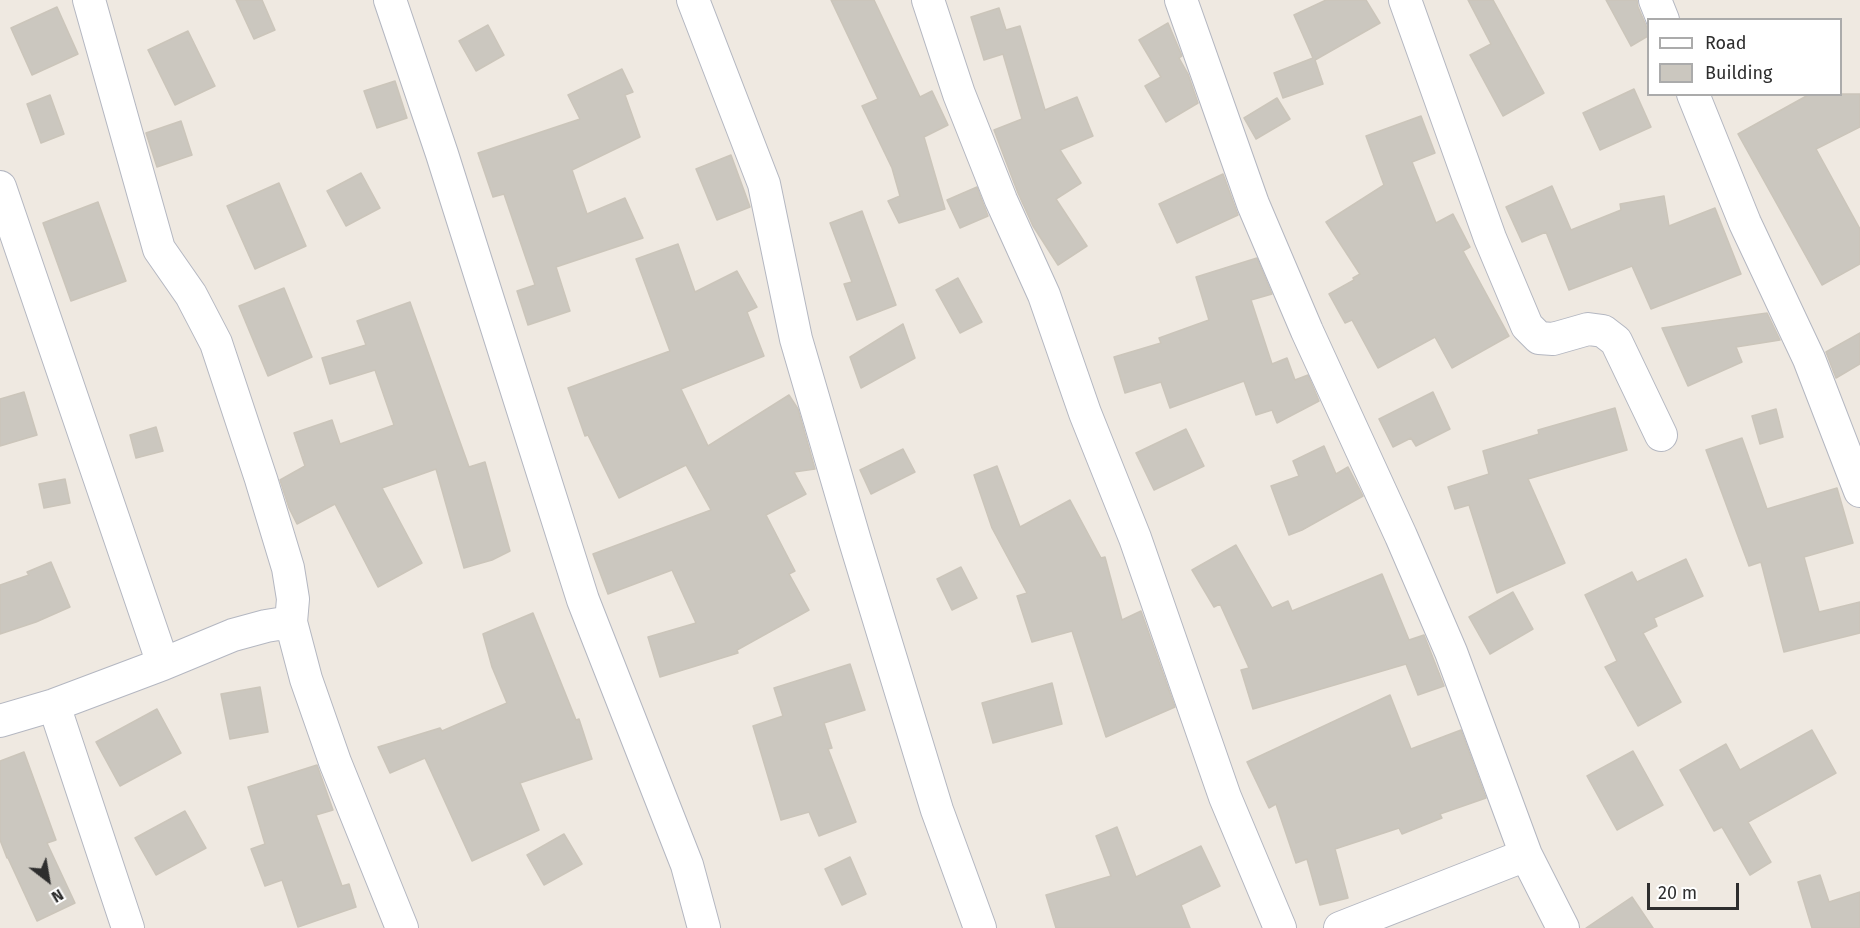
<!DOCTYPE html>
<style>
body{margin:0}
#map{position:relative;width:1860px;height:928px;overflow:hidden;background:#efe9e1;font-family:"Fira Sans",sans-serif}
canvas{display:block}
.legend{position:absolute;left:1647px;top:18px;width:195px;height:78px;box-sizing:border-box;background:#fff;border:2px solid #ababab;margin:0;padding:8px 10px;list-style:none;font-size:18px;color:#2e2e2e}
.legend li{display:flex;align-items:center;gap:12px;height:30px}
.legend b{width:30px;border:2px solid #ababab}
.north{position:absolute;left:18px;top:850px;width:60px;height:60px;-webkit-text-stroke:4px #fff;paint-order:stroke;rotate:149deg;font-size:16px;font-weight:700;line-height:24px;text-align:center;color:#2e2e2e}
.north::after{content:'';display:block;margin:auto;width:21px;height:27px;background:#2e2e2e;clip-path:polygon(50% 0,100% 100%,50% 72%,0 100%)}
.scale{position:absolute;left:1647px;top:883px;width:92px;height:27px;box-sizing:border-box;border:3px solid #2e2e2e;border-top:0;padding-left:8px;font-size:18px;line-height:21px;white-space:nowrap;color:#2e2e2e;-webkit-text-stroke:4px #fff;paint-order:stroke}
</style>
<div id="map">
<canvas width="1860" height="928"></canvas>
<ul class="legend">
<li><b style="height:8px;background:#fff"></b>Road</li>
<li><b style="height:16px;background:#cbc7bf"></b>Building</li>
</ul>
<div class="north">N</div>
<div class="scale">20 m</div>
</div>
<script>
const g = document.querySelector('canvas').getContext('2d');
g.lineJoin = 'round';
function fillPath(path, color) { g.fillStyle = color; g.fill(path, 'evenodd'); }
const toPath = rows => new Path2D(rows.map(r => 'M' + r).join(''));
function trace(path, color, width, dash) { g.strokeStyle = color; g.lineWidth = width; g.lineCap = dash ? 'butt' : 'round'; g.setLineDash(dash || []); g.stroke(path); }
const building = toPath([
 [236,0,262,0,275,30,254,39,236,0],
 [831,0,874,0,920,97,932,91,948,125,924,137,945,209,899,223,888,201,900,196,892,168,862,106,878,99,831,0],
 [1326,0,1366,0,1380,23,1315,60,1323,84,1283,98,1274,73,1313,58,1294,15,1326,0],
 [1468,0,1493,0,1544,93,1503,116,1470,55,1491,44,1468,0],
 [1606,0,1637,0,1638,7,1648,30,1648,36,1631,46,1606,0],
 [57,7,78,54,32,75,11,28,57,7],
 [999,8,1006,30,1020,26,1045,110,1077,97,1093,136,1060,150,1081,183,1056,199,1087,246,1058,265,1033,226,1018,193,994,130,1022,119,1003,54,984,60,971,17,999,8],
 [1168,23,1182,56,1179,58,1188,74,1198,103,1166,122,1145,86,1161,77,1139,40,1168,23],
 [488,25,504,55,476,71,459,41,488,25],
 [188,31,215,86,175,105,148,50,188,31],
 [622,69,633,92,625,95,640,137,572,170,587,214,625,198,643,238,556,267,570,311,528,325,517,291,535,285,504,194,493,197,478,153,580,119,568,95,622,69],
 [395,81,407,118,377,128,364,91,395,81],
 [1634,89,1651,127,1600,150,1583,113,1634,89],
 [1810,94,1860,94,1860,127,1816,149,1860,229,1860,264,1822,285,1738,134,1810,94],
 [50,95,64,134,41,143,27,104,50,95],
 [1277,98,1290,119,1256,139,1244,118,1277,98],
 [1421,116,1435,153,1412,162,1436,223,1453,214,1470,247,1463,251,1509,336,1452,368,1435,337,1378,368,1352,320,1345,323,1329,294,1354,280,1353,278,1360,274,1326,222,1384,185,1366,136,1421,116],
 [181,121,192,155,157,167,146,133,181,121],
 [731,155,750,207,717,220,696,169,731,155],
 [361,173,380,208,346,226,327,191,361,173],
 [1223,174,1238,215,1177,243,1159,204,1223,174],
 [279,183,306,246,255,269,227,206,279,183],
 [1552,186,1571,230,1621,210,1620,204,1664,196,1669,226,1715,208,1741,274,1651,309,1632,266,1569,290,1546,232,1522,242,1506,207,1552,186],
 [977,187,988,216,960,228,947,200,977,187],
 [98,202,126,281,71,301,43,223,98,202],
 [862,211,896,305,857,320,844,284,852,282,830,223,862,211],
 [678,244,695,292,737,271,757,307,747,312,764,356,681,389,708,446,789,395,798,409,815,469,794,472,806,494,766,515,795,571,789,574,809,610,737,650,738,653,660,677,648,637,696,623,672,570,608,594,593,554,711,510,686,465,619,498,588,435,585,436,568,388,670,351,636,259,678,244],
 [1257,258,1272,294,1251,300,1272,364,1287,358,1295,380,1308,375,1319,401,1277,423,1272,410,1256,415,1244,381,1170,408,1161,382,1125,393,1114,357,1161,343,1159,338,1209,320,1196,277,1257,258],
 [958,278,982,322,960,333,936,290,958,278],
 [284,288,312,357,268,376,239,306,284,288],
 [410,302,469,467,485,462,510,551,492,560,464,568,436,469,382,488,422,563,378,587,335,504,297,524,289,508,280,480,305,466,294,433,332,420,340,444,394,425,375,370,330,384,322,358,366,345,357,321,410,302],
 [1767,313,1780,340,1736,347,1742,362,1688,386,1662,328,1767,313],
 [903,324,915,358,861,388,850,357,903,324],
 [1860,333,1860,364,1836,378,1826,352,1860,333],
 [24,392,37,435,0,446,0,399,24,392],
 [1433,392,1450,429,1416,446,1411,438,1393,447,1379,419,1433,392],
 [1615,408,1627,450,1528,479,1565,563,1497,593,1469,505,1455,509,1448,487,1489,474,1483,451,1539,434,1538,430,1615,408],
 [1776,409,1783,437,1760,444,1752,416,1776,409],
 [156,427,163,451,136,458,130,435,156,427],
 [1186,429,1204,466,1154,490,1136,453,1186,429],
 [1742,438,1767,509,1837,488,1853,543,1804,557,1819,612,1860,602,1860,633,1784,652,1761,562,1749,566,1706,450,1742,438],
 [1324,446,1336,474,1348,467,1363,496,1302,530,1289,535,1271,486,1299,476,1293,461,1324,446],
 [903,449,915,472,871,494,860,470,903,449],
 [997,466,1020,527,1070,500,1101,558,1105,557,1122,620,1141,611,1175,707,1106,737,1072,631,1032,642,1017,596,1027,593,992,528,974,475,997,466],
 [65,479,70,503,44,508,39,484,65,479],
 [1236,545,1272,608,1288,601,1292,611,1382,574,1409,640,1424,635,1444,686,1418,695,1406,664,1253,709,1241,670,1249,668,1220,604,1214,607,1192,570,1236,545],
 [1686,559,1703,596,1654,618,1657,626,1643,633,1681,702,1638,726,1605,667,1617,661,1585,595,1632,572,1637,582,1686,559],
 [51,562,70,607,36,622,0,634,0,585,29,575,27,572,51,562],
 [961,567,977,598,952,610,937,579,961,567],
 [1513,592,1533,629,1490,654,1469,617,1513,592],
 [533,613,576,720,579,719,592,759,520,783,539,830,472,861,425,758,390,773,378,747,440,728,442,731,507,703,492,667,483,634,533,613],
 [850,664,865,710,824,723,832,748,828,749,856,822,819,836,809,812,781,820,753,726,783,716,774,688,850,664],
 [1052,683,1062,724,993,743,982,703,1052,683],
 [260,687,268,732,230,739,221,694,260,687],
 [1390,695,1411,749,1461,730,1486,798,1440,814,1442,818,1402,834,1399,828,1335,849,1348,898,1320,905,1307,859,1296,863,1276,804,1269,808,1247,762,1390,695],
 [157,709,181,753,120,786,96,742,157,709],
 [1812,730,1836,773,1748,822,1771,862,1750,875,1722,827,1714,831,1680,770,1726,744,1740,770,1812,730],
 [1633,751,1663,805,1617,830,1587,776,1633,751],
 [24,752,56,840,47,843,75,903,37,921,8,858,7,858,0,840,0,761,24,752],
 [317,765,333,810,316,815,342,886,349,884,356,907,298,927,282,880,265,886,251,849,265,844,248,787,317,765],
 [185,811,206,848,156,875,135,838,185,811],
 [1117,827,1136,877,1201,846,1220,886,1181,905,1190,928,1056,928,1046,895,1111,876,1096,836,1117,827],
 [564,834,582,864,544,885,527,855,564,834],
 [850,857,866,894,842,905,825,869,850,857],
 [1820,875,1829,902,1860,892,1860,928,1812,928,1798,882,1820,875],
 [1632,897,1653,928,1586,928,1632,897]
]);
const minor = toPath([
 [89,0,159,249,191,295,216,343,261,479,288,568,293,599,291,622,306,679,335,762,402,928],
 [390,0,442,154,583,600,687,865,704,928],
 [693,0,764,184,796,339,855,541,937,810,980,928],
 [928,0,959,94,1001,200,1044,295,1085,413,1135,538,1225,797,1280,928],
 [1181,0,1253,204,1307,331,1401,536,1451,652,1526,855,1340,928],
 [1405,0,1490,238,1527,326,1539,338,1553,339,1588,329,1603,331,1616,341,1661,435],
 [1655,0,1663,20],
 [1693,94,1745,223,1809,359,1860,491],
 [0,187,163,664,54,705,0,721],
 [163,664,233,635,266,626,291,622],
 [54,705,128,928],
 [1526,855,1563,928]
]);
fillPath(building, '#cbc7bf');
trace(building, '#cbc5ba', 1.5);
trace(minor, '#b4b7c1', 34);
trace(minor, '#fff', 32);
</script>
